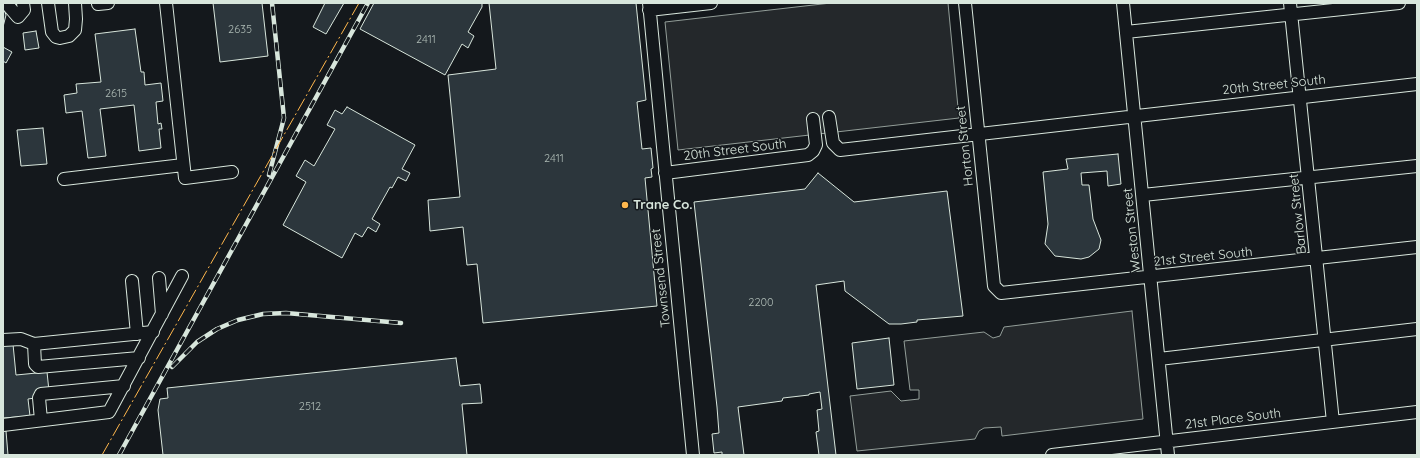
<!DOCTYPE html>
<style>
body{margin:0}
#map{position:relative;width:1420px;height:458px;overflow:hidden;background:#14181c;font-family:Quicksand,sans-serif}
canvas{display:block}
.frame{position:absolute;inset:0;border:4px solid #d8e6dc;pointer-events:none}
</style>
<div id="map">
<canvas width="1420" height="458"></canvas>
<div class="frame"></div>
</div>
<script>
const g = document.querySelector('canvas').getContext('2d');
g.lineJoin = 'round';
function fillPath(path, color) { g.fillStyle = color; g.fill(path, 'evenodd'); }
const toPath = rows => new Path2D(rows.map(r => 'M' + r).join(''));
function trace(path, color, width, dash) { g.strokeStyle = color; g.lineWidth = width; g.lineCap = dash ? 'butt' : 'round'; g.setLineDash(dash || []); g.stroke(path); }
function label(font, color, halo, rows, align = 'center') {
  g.font = font + ' Quicksand,sans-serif'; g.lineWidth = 3; g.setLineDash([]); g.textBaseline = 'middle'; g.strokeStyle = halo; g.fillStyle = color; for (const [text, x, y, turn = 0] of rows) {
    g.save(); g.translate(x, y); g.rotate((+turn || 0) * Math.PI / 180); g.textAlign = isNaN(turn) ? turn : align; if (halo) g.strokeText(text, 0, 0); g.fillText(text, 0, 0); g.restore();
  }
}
const parking = toPath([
 [831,3,948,3,959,118,678,150,665,22,831,3],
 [1132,311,1143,419,1002,436,1001,427,984,428,979,431,975,439,857,451,850,396,891,391,901,401,919,399,919,390,910,390,904,341,984,332,993,338,1000,336,1004,327,1132,311]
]);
const building = toPath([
 [213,3,262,3,268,56,220,62,213,3],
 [325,3,344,3,326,34,313,27,325,3],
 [374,3,482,3,482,7,468,32,474,36,468,48,462,44,445,75,360,29,374,3],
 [489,3,636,3,646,100,637,102,642,149,651,148,653,168,651,169,652,177,645,178,657,306,483,323,477,264,467,265,463,227,430,231,428,200,460,197,448,75,496,69,489,3],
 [3,6,6,15,3,27,3,6],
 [135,29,141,72,144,72,145,85,161,83,163,101,156,102,158,124,161,123,162,129,159,129,161,148,139,151,134,105,100,109,106,156,88,158,82,111,66,113,64,95,77,93,76,84,101,82,95,34,135,29],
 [36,31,39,48,25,50,23,33,36,31],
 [3,47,12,52,6,63,3,61,3,47],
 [347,107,415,145,402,169,410,173,406,181,398,177,392,188,390,187,372,219,380,224,376,232,368,227,362,237,355,233,342,258,283,225,306,182,296,176,305,160,314,166,335,129,327,125,335,110,342,114,347,107],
 [43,128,47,164,21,166,17,130,43,128],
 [1118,154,1121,184,1108,186,1107,171,1081,173,1082,185,1089,185,1093,219,1101,240,1099,249,1089,257,1081,259,1055,256,1045,244,1048,224,1043,172,1068,169,1066,159,1118,154],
 [818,173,854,202,947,191,963,316,917,320,917,322,901,324,889,324,845,291,844,281,816,285,836,455,819,455,816,432,819,431,817,410,822,409,820,392,809,394,809,395,783,398,782,401,738,407,744,455,722,455,722,452,714,453,712,434,719,433,717,407,694,202,805,189,818,173],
 [889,338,894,385,857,389,852,343,889,338],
 [13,344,16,375,47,372,49,391,35,392,35,398,28,399,30,416,3,418,3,345,13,344],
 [456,358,460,386,480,384,482,403,462,404,467,455,163,455,158,410,160,399,168,398,167,388,456,358],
 [3,431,6,431,8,455,3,455,3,431]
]);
const minor = toPath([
 [6,3,18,17,24,10,23,3],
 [48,3,52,32,56,37,60,38,69,36,75,30,76,19,75,3],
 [166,3,185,178,232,172],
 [649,3,693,455],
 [965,3,994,286,1001,293,1417,247],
 [1123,3,1168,455],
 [1290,3,1333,422],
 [98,4,108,3],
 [649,10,711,3],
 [1126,32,1399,3],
 [829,117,833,143,840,150,1417,84],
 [665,173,808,155,813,151,816,145,813,119],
 [64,179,183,165],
 [1143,195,1417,166],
 [159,278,162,314],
 [132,281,137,334],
 [3,340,21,339,34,344,153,332],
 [34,344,35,364,38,367,139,358],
 [1159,359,1417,329],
 [41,420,39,398,41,394,124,386],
 [3,425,109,412,182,276],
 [1052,455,1417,412]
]);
const rail = toPath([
 [269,175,284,118,272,3],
 [172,367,197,342,217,329,238,320,263,314,286,313,401,323],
 [119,455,368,3]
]);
const power = toPath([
 [102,455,359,3]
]);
const markers = [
 [625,205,4,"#ffb74d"]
];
const numberNames = [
 ["2635",240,30],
 ["2411",426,40],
 ["2615",116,94],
 ["2411",554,159],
 ["2200",761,303],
 ["2512",310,407]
];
const streetNames = [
 ["20th Street South",1274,85,-6],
 ["Horton Street",965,146,-96],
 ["20th Street South",735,150,-7],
 ["Barlow Street",1298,214,-96],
 ["Weston Street",1132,230,-96],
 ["21st Street South",1203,257,-6],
 ["Townsend Street",661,278,-96],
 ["21st Place South",1233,419,-7]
];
const poiNames = [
 ["Trane Co.",633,205]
];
fillPath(parking, '#24282b');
trace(parking, '#939e99', 1);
fillPath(building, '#2c363c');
trace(building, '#d8e6dc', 1);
trace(minor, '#d8e6dc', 14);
trace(minor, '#14181c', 12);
trace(rail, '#d8e6dc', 4.5);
trace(rail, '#14181c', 3, [9]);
trace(power, '#ffb74d', 1, [14, 3, 2, 3]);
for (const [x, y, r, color] of markers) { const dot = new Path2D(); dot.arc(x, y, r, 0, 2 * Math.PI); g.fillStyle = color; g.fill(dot); trace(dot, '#14181c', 1.5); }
label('11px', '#adbab4', null, numberNames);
label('13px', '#d8e6dc', '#14181c', streetNames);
label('bold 13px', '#d8e6dc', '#14181c', poiNames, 'left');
</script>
